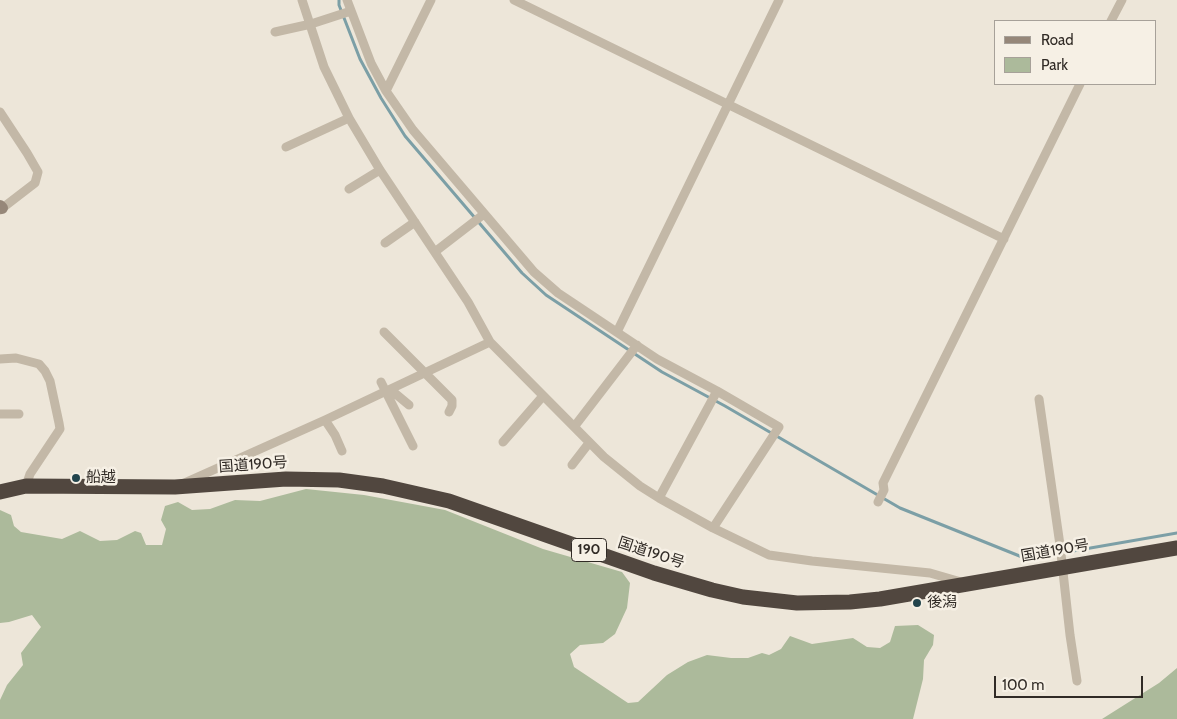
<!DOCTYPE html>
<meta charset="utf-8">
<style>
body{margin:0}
#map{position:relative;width:1177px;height:719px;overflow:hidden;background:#ede6d9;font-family:Cabin,sans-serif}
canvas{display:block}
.legend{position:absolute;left:994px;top:20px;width:162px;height:65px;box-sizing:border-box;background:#f6f0e5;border:1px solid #a7a199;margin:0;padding:6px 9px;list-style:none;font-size:15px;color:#312b26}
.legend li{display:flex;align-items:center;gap:10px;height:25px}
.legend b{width:25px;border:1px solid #a7a199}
.scale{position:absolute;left:994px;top:676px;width:149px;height:22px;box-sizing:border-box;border:2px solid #312b26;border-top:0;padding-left:6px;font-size:15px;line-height:18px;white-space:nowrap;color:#312b26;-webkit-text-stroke:4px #f6f0e5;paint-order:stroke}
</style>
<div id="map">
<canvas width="1177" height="719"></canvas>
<ul class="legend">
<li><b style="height:6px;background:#968779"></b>Road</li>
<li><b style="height:14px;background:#acba9b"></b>Park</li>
</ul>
<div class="scale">100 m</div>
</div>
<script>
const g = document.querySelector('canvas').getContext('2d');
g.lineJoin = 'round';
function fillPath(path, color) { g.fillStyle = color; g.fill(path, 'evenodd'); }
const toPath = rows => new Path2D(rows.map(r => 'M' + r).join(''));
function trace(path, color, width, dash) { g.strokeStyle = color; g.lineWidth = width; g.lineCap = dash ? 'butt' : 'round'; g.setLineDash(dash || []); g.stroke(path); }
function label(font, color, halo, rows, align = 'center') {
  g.font = font + ' Cabin,"Noto Sans JP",sans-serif'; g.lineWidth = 5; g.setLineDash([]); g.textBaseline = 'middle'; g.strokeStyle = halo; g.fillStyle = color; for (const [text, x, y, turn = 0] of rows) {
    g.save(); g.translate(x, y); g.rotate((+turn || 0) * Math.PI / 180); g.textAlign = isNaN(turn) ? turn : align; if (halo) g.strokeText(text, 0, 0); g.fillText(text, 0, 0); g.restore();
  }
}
const green = toPath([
 [306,489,364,495,445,510,543,549,622,572,630,583,627,608,615,634,603,643,580,645,570,654,574,667,628,703,638,702,667,675,688,662,707,655,731,658,748,658,762,653,769,655,781,649,790,636,812,644,853,638,867,647,880,648,890,642,895,626,918,625,934,635,933,645,924,660,923,679,913,719,0,719,0,700,7,685,23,665,21,653,41,627,32,615,9,622,0,623,0,510,11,515,14,526,21,532,62,539,80,531,100,541,117,540,135,531,141,533,146,545,162,545,166,529,161,520,165,506,178,502,192,510,210,509,235,500,260,501],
 [1177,668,1177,719,1102,719,1159,683]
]);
const stream = toPath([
 [339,0,339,5,360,59,381,98,405,136,522,273,546,295,662,372,725,406,900,508,1027,559,1177,533]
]);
const street = toPath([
 [302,0,324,67,349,118,380,170,468,302,490,342,604,457,640,486,659,498,713,528,769,555,812,561,930,573,961,582],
 [347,0,371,63,386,91,413,130,534,272,558,293,657,359,717,391,779,427,713,528],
 [514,0,1004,239],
 [1111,21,1122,0],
 [275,32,311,24,351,11],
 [386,91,431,0],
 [0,112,27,153,38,172,35,183,0,210],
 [286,147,349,118],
 [349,189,380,170],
 [385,243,415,222],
 [436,251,484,214],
 [384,332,452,400,452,406,449,412],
 [617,332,779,0],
 [0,359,16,358,39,364,45,371,50,381,59,423,60,429,30,474,26,486],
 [381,382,413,446],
 [391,390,409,405],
 [1039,399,1060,545,1070,635,1077,681],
 [0,414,19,414],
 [325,420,335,435,342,451],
 [574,427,637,345],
 [503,442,543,396],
 [572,465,589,443],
 [182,484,325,420,490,342],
 [659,498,717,391],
 [878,502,884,490,883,483,1080,84]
]);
const secondary = toPath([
 [0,206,2,208]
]);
const highway = toPath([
 [0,492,26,486,175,487,286,479,339,480,383,486,449,501,654,573,712,590,743,597,797,603,850,602,880,599,1177,548]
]);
const markers = [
 [76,478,5,"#22444c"],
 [917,603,5,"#22444c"]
];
const shields = [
 [589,550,35]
];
const shieldNames = [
 ["190",589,550]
];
const streetNames = [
 ["国道190号",253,465,-4],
 ["国道190号",1055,551,-10],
 ["国道190号",651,553,18]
];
const poiNames = [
 ["船越",86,478],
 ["後潟",927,603]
];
fillPath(green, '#acba9b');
trace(stream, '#7c9fa6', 3);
trace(street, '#c3b8a7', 9);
trace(secondary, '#968779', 12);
trace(highway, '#51473f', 15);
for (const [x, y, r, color] of markers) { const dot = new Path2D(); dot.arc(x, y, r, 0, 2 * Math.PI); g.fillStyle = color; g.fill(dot); trace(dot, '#f6f0e5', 2); }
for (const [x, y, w] of shields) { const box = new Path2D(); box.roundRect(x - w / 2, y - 11.5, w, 23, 4); g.fillStyle = '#f6f0e5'; g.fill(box); trace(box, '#312b26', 1); }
label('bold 14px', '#312b26', null, shieldNames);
label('15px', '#312b26', '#f6f0e5', streetNames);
label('15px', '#312b26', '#f6f0e5', poiNames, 'left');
</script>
